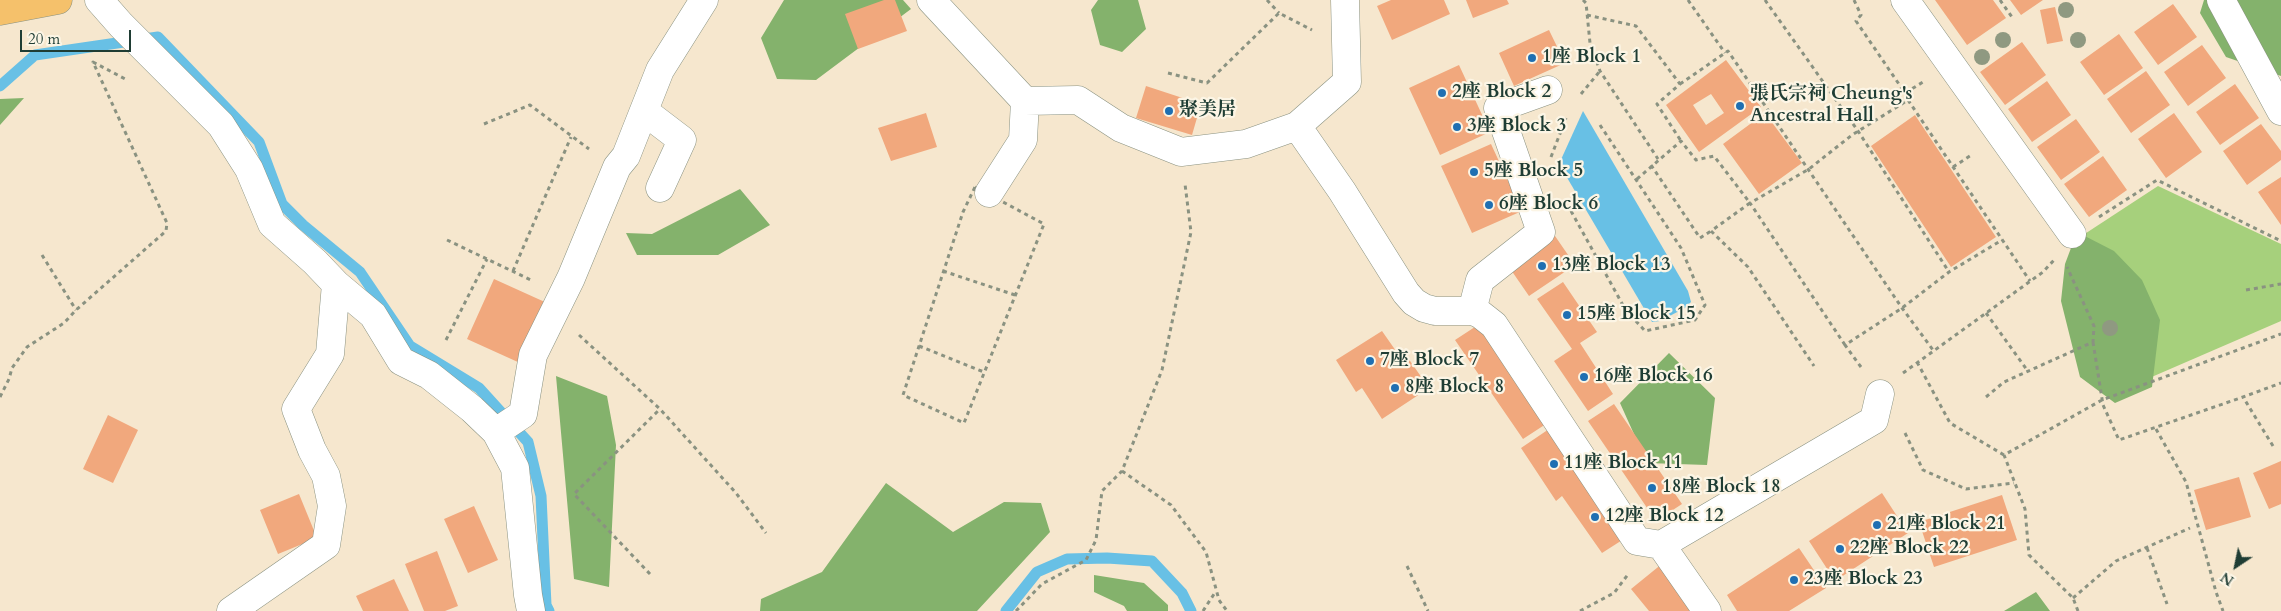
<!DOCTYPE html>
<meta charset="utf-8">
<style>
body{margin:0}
#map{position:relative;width:2281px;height:611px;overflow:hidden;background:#f6e7ce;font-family:Cardo,serif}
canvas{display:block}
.north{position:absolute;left:2211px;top:541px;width:50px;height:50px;-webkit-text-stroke:4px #fcf5e5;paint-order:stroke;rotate:214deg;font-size:14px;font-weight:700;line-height:20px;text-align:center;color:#1f3d34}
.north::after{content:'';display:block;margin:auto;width:18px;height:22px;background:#1f3d34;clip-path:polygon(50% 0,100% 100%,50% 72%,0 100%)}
.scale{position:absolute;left:20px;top:30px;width:111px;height:22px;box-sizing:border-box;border:2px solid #1f3d34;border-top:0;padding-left:6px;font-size:15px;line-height:18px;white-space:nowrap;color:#1f3d34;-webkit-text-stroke:4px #fcf5e5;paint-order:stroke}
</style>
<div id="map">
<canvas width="2281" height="611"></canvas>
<div class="north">N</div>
<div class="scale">20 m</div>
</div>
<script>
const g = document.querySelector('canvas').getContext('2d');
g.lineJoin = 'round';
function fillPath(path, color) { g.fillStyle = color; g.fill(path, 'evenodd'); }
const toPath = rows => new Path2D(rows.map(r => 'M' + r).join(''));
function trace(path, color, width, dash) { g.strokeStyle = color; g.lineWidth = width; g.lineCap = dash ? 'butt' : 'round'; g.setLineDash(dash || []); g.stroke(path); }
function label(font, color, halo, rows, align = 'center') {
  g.font = font + ' Cardo,"Noto Serif TC",serif'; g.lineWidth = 4.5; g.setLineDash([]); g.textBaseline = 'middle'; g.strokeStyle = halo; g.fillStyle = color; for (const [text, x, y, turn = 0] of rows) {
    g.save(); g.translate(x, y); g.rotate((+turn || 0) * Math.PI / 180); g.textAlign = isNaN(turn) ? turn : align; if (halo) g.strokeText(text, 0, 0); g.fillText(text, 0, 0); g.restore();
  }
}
const green = toPath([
 [2158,186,2281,244,2281,321,2117,392,2077,239]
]);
const forest = toPath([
 [784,0,903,0,911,9,816,80,777,79,761,38],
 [1098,0,1138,0,1146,29,1122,52,1100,45,1091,10],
 [2204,0,2281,0,2281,76,2226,57,2200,13],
 [24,98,0,125,0,99],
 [740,189,770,225,718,255,637,255,626,233,652,234],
 [2077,232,2114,251,2142,280,2160,320,2152,387,2115,403,2080,377,2061,301,2065,264],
 [1669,353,1715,398,1707,465,1647,463,1620,403],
 [556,376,607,396,616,445,609,587,574,579],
 [886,483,953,532,1004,502,1041,503,1050,532,977,611,760,611,761,599,822,572],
 [1094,575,1144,583,1168,605,1168,611,1127,611,1124,606,1094,592],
 [2036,592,2050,611,2004,611]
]);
const water = toPath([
 [1583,111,1688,291,1691,302,1685,308,1660,321,1652,322,1559,164]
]);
const stream = toPath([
 [0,86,35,55,158,37,259,142,282,204,303,225,360,272,410,346,479,388,528,442,541,496,546,605,549,611],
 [1006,611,1037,572,1067,559,1107,558,1152,561,1182,593,1191,611]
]);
const building = toPath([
 [884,0,895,0,907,31,858,49,845,14],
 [1391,0,1444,0,1450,14,1392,40,1377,6],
 [1466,0,1507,0,1509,4,1473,18],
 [1935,0,1993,0,2006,18,1967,45],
 [2010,0,2043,0,2021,15],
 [2173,4,2197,37,2158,65,2134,32],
 [2055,7,2063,41,2047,44,2040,10],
 [1549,30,1565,63,1514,86,1499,53],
 [2119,34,2143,68,2104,95,2080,62],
 [2022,42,2046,75,2005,105,1980,72],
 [2202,45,2226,78,2188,106,2164,72],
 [1726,60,1761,107,1699,152,1666,105],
 [1711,94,1724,113,1706,125,1693,105],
 [1459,65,1490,132,1440,155,1409,88],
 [2146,71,2170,105,2131,133,2107,99],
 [2047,81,2071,115,2032,142,2008,109],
 [2235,84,2259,118,2220,145,2196,112],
 [1146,86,1201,104,1192,135,1136,118],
 [926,113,937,147,891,161,878,128],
 [1765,113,1802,163,1759,194,1723,144],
 [2174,113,2202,152,2166,178,2138,139],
 [1915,115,1996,237,1951,267,1871,146],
 [2076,119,2100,152,2061,180,2037,147],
 [2261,124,2281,151,2281,160,2247,185,2223,151],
 [1491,144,1522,211,1472,233,1441,166],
 [2103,156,2127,190,2089,217,2064,184],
 [2281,177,2281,225,2258,192],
 [1555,236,1575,265,1529,296,1509,267],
 [494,279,547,303,520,363,467,339],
 [1563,282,1597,332,1580,343,1613,394,1588,411,1554,361,1572,349,1537,299],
 [1481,323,1549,422,1523,439,1455,340],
 [1382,331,1403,361,1408,358,1429,388,1382,419,1362,388,1356,392,1336,360],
 [1614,404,1682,504,1656,521,1588,421],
 [108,415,138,430,113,483,83,469],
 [1552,427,1627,537,1602,553,1562,496,1556,501,1521,448],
 [2281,461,2281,504,2269,509,2253,473],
 [2239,477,2251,517,2206,530,2194,490],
 [1882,493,1908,533,1835,581,1809,541],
 [299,494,317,538,278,554,260,510],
 [2002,495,2017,540,1934,567,1919,522],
 [474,506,498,560,468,573,444,519],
 [1799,548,1826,588,1789,611,1737,611,1727,595],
 [437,551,458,606,445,611,424,611,405,564],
 [1663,563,1693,611,1649,611,1631,589],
 [394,579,409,611,363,611,356,596]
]);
const path = toPath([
 [1267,0,1279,13],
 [1583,0,1586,3,1590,43,1600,71,1658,159],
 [1688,0,1725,53],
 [1765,0,1858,131,1949,272],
 [1854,0,1861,15,1856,21,1905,93],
 [2000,0,2012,17],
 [1587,15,1636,26,1680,84,1657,104,1681,141],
 [1168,73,1207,83,1279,13,1312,30],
 [1680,84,1728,51,1902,308,1933,350],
 [1581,94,1600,71],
 [1908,100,2030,281],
 [484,124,530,105,589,149],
 [1551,157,1566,118],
 [1651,165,1700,238,1711,231],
 [1953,167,1973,154],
 [1637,179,1681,141,1696,160,1714,156,1750,203,1711,231,1748,267,1814,366],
 [975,187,1044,224,964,423,903,395,963,212,975,187],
 [1571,211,1625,309,1645,331,1695,320,1705,305,1681,248,1600,125],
 [2099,217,2157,180,2281,241],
 [447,240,533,281],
 [42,255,76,310],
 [513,271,571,137],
 [943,271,1015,295],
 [2246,290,2281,284],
 [1986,313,2027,370],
 [579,335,660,409,736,493,766,533],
 [446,340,487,259],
 [2093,342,2103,405,2119,440,2243,397],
 [1845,345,1750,203,1809,169,1852,135,1908,100,1905,93,1923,82],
 [919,346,984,372],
 [1917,362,1950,423,2004,455],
 [1861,367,1845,345,1902,308,1949,272,2002,240],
 [1903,373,2043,272,2054,260],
 [0,397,9,379,12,368,27,347,64,323,76,310,166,231,167,223,93,62,127,80],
 [1986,397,2004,382,2093,342,2094,326,2067,267],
 [2156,429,2186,482,2216,592,2223,611],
 [1905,433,1923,470,1966,489,2014,483],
 [2273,446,2243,397,2281,383],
 [1122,471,1171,505,1206,552,1219,600,1227,611],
 [2147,548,2167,604],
 [1407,566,1428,611],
 [650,574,574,494,660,409],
 [2073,598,2116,561,2190,528],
 [1016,611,1042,584,1086,560,1096,540,1102,491,1122,471,1162,370,1191,232,1185,184],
 [1203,611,1216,591],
 [1580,611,1614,593,1629,573],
 [2078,611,2073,598,2029,555,2025,509,2004,455,2102,400,2281,334]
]);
const minor = toPath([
 [99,0,121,25,221,125,249,169,272,224,315,262,336,284,373,315,401,361,429,375,472,409,496,432,515,468,528,595,531,611],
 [931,0,1025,101,1078,100,1121,128,1181,152,1246,144,1297,126,1347,82,1345,0],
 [1905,0,2072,234],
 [2221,0,2281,111],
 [644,111,682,140,660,188],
 [1297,126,1342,191,1406,293,1414,302,1424,308,1435,311,1472,311,1480,314,1494,325,1637,541,1661,545,1707,611],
 [989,193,1023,140,1025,101],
 [1472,311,1480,280,1541,232,1498,108,1548,90],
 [496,432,523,414,533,355,571,278,617,167,626,156,660,70,704,0],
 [1661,545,1874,420,1880,394],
 [231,611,326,545,332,506,326,476,312,450,296,409,330,354,336,284]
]);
const major = toPath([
 [0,11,58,0]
]);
const trees = [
 [2066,10],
 [2003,40],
 [2078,40],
 [1982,57],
 [2110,328]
];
const markers = [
 [1532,58,5,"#1f6fb2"],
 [1442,93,5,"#1f6fb2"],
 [1740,106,5,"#1f6fb2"],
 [1169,111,5,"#1f6fb2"],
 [1457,127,5,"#1f6fb2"],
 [1474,172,5,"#1f6fb2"],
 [1489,205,5,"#1f6fb2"],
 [1542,266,5,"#1f6fb2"],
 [1567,315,5,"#1f6fb2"],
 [1370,361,5,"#1f6fb2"],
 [1584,377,5,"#1f6fb2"],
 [1395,388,5,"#1f6fb2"],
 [1554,464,5,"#1f6fb2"],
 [1652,488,5,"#1f6fb2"],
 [1595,517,5,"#1f6fb2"],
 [1877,525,5,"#1f6fb2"],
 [1840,549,5,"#1f6fb2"],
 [1794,580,5,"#1f6fb2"]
];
const poiNames = [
 ["1座 Block 1",1542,58],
 ["2座 Block 2",1452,93],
 ["張氏宗祠 Cheung's",1750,95],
 ["Ancestral Hall",1750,117],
 ["聚美居",1179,111],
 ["3座 Block 3",1467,127],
 ["5座 Block 5",1484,172],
 ["6座 Block 6",1499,205],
 ["13座 Block 13",1552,266],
 ["15座 Block 15",1577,315],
 ["7座 Block 7",1380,361],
 ["16座 Block 16",1594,377],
 ["8座 Block 8",1405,388],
 ["11座 Block 11",1564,464],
 ["18座 Block 18",1662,488],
 ["12座 Block 12",1605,517],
 ["21座 Block 21",1887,525],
 ["22座 Block 22",1850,549],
 ["23座 Block 23",1804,580]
];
fillPath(green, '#a6d07c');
fillPath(forest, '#84b26c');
fillPath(water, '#68c0e5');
trace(stream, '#68c0e5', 11);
fillPath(building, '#f1a87d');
trace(minor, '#8a9281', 29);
trace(major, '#8a9281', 29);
trace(path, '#8a9281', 3, [4, 4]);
trace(minor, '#fff', 28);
trace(major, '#f5c16b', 28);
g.fillStyle = '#8f9981';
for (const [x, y] of trees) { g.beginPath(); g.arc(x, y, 8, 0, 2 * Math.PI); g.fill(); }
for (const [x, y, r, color] of markers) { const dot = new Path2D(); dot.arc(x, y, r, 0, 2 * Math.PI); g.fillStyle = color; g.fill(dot); trace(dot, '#fcf5e5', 2); }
label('bold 19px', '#1f3d34', '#fcf5e5', poiNames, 'left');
</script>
